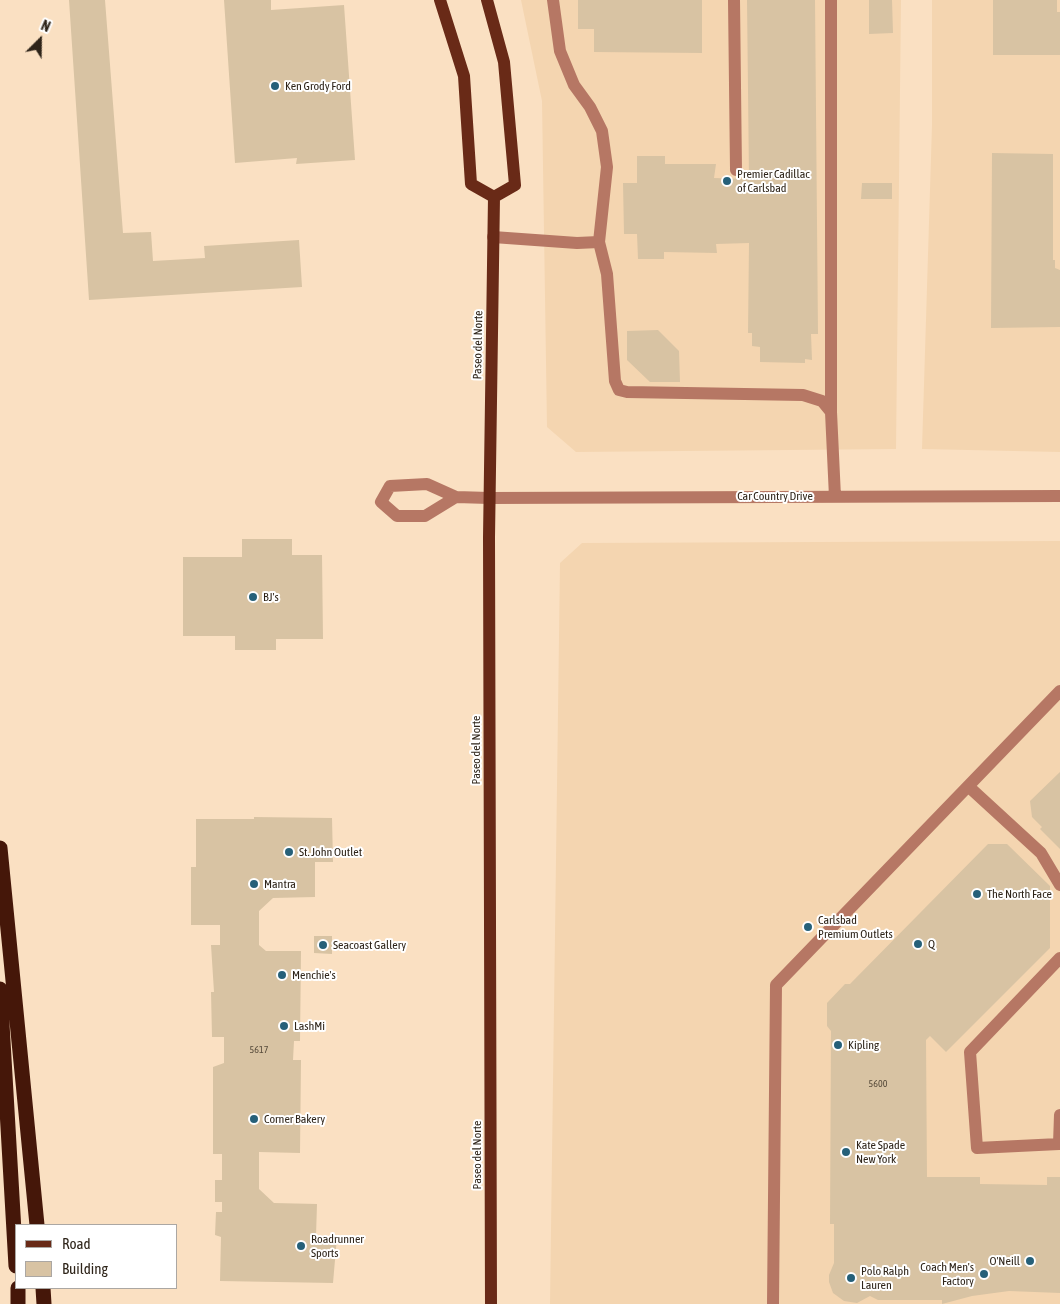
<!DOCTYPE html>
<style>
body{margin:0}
#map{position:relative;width:1060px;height:1304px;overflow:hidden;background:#fae0c2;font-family:"Asap Condensed",sans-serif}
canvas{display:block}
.legend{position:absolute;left:15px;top:1224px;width:162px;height:65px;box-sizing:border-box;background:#fff;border:1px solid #aba7a3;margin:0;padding:6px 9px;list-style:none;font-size:15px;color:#2e2419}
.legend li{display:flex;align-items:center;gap:10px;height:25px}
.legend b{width:25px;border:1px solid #aba7a3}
.north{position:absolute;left:15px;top:15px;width:50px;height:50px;-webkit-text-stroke:4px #fff;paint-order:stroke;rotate:23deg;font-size:14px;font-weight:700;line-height:20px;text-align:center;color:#2e2419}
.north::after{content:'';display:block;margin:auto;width:18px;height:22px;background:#2e2419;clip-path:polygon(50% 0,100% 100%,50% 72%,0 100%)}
</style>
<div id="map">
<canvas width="1060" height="1304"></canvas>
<ul class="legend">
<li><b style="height:6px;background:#692a17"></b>Road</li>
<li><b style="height:14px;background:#d8c3a3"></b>Building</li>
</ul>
<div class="north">N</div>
</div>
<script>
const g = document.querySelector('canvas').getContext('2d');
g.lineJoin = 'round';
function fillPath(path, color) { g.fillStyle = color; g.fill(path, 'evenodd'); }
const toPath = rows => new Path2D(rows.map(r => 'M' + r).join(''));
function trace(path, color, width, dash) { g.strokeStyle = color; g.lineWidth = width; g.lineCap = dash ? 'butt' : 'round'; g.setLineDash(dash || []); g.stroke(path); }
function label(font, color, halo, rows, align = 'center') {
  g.font = font + ' "Asap Condensed",sans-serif'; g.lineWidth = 4; g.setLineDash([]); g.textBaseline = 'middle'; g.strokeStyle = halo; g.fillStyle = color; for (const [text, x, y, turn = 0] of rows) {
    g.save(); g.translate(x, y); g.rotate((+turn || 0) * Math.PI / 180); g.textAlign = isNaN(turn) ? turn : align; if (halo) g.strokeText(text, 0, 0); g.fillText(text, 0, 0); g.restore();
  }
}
const built = toPath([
 [521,0,901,0,896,449,576,452,547,427,542,101],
 [932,0,1060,0,1060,452,922,449,932,125],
 [1060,541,1060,1304,550,1304,560,563,582,543]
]);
const building = toPath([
 [69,0,105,0,123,233,151,232,153,261,205,258,204,246,299,240,302,287,89,300],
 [224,0,271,0,271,10,344,5,355,160,296,164,297,158,235,163],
 [578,0,702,0,702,53,594,52,594,29,578,29],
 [747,0,815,0,818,334,811,334,812,360,805,359,805,363,760,362,760,347,752,346,752,333,748,333,749,243,716,244,717,253,664,252,664,259,638,259,637,234,624,234,623,183,637,183,637,156,665,156,665,164,716,164,714,178,749,179],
 [869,0,892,0,893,33,869,34],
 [993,0,1057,0,1057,12,1060,12,1060,55,993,55],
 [992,153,1053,154,1053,260,1055,260,1055,268,1060,270,1060,327,991,328],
 [862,183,892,183,892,199,861,199],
 [658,330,679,351,680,382,650,382,627,360,627,331],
 [242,539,292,539,292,555,322,555,323,639,276,639,276,650,235,650,235,636,183,636,183,557,242,557],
 [1060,772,1060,849,1040,829,1042,827,1032,817,1030,801],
 [254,817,332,818,333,862,315,862,315,897,273,898,259,911,259,945,266,951,301,951,300,1041,294,1041,293,1060,301,1060,300,1153,259,1152,259,1189,274,1203,317,1204,316,1236,337,1237,333,1283,220,1281,221,1237,215,1235,216,1212,222,1212,222,1202,215,1202,215,1180,222,1180,222,1154,213,1154,213,1067,224,1063,224,1037,212,1037,211,992,214,992,211,945,220,945,220,925,191,925,191,867,196,867,196,819,254,819],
 [988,844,1007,844,1050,886,1050,948,946,1052,930,1036,926,1040,927,1177,980,1177,980,1184,1047,1185,1047,1177,1060,1177,1060,1293,1009,1291,972,1296,942,1304,942,1300,878,1300,870,1296,857,1303,844,1301,833,1293,829,1282,829,1275,834,1263,834,1224,830,1224,831,1031,827,1026,827,1003,845,984,850,984],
 [314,936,332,936,332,954,314,953]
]);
const minor = toPath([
 [553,0,560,51,574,85,590,107,602,131,607,167,599,242],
 [734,0,736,170],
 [831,0,831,412],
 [493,237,577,243,599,242,607,274,615,381,619,390,627,392,803,395,822,401,831,412,835,497],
 [456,497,425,516,397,516,381,502,390,486,427,484,456,497,489,498,1060,496],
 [968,786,1041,853,1060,885],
 [1060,958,970,1052,977,1148,1059,1144,1060,1115],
 [773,1304,776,985,1060,691]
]);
const major = toPath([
 [440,0,464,76,471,184,494,197],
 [487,0,504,62,515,185,494,197],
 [491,1304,489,537,494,197]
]);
const highway = toPath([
 [0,848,37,1225],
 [0,989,16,1266],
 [18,1288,18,1304],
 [43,1288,44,1304]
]);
const markers = [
 [275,86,5,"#266079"],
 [727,181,5,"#266079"],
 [253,597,5,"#266079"],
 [289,852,5,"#266079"],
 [254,884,5,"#266079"],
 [977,894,5,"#266079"],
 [808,927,5,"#266079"],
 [918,944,5,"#266079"],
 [323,945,5,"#266079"],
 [282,975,5,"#266079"],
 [284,1026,5,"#266079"],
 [838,1045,5,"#266079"],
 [254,1119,5,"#266079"],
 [846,1152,5,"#266079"],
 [301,1246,5,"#266079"],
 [1030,1261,5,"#266079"],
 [984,1274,5,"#266079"],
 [851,1278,5,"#266079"]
];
const numberNames = [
 ["5617",259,1050],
 ["5600",878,1084]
];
const poiNames = [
 ["Ken Grody Ford",285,86],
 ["Premier Cadillac",737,174],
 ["of Carlsbad",737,188],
 ["BJ's",263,597],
 ["St. John Outlet",299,852],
 ["Mantra",264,884],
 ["The North Face",987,894],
 ["Carlsbad",818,920],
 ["Premium Outlets",818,934],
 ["Q",928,944],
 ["Seacoast Gallery",333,945],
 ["Menchie's",292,975],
 ["LashMi",294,1026],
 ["Kipling",848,1045],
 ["Corner Bakery",264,1119],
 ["Kate Spade",856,1145],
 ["New York",856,1159],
 ["Roadrunner",311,1239],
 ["Sports",311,1253],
 ["O'Neill",1020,1261,"right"],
 ["Coach Men's",974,1267,"right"],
 ["Factory",974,1281,"right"],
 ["Polo Ralph",861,1271],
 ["Lauren",861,1285]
];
const streetNames = [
 ["Paseo del Norte",478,345,-89],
 ["Car Country Drive",775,496],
 ["Paseo del Norte",476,750,-90],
 ["Paseo del Norte",477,1155,-90]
];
fillPath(built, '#f4d5b0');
fillPath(building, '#d8c3a3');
trace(minor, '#b67764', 12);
trace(major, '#692a17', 12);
trace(highway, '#451709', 15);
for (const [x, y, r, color] of markers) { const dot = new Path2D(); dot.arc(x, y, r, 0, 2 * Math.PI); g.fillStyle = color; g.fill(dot); trace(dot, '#fff', 2); }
label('10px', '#584c3c', null, numberNames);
label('12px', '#2e2419', '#fff', poiNames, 'left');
label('12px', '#2e2419', '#fff', streetNames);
</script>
